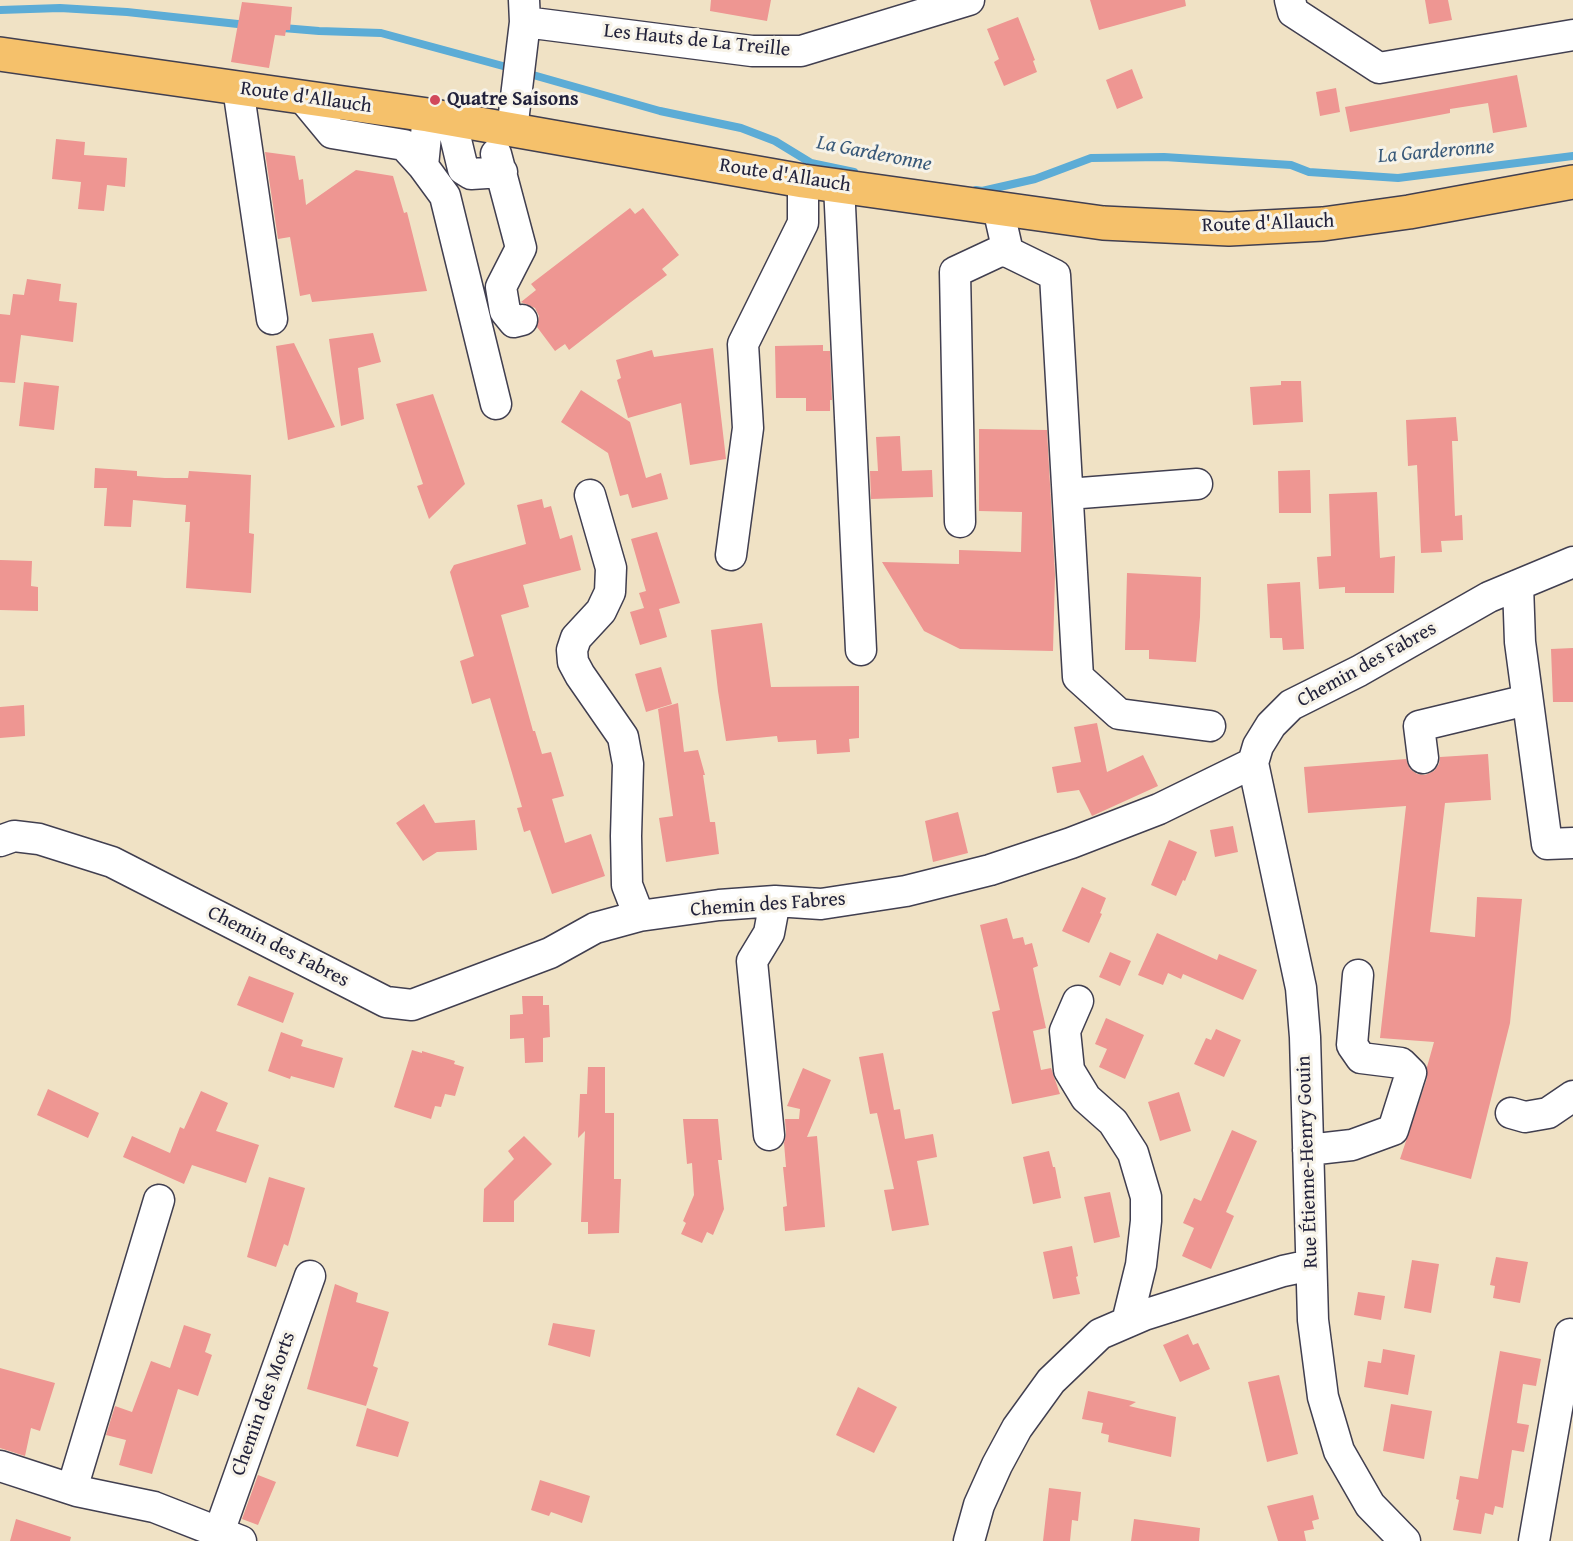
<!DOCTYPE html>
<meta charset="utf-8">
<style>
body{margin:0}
canvas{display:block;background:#f0e2c5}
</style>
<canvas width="1573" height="1541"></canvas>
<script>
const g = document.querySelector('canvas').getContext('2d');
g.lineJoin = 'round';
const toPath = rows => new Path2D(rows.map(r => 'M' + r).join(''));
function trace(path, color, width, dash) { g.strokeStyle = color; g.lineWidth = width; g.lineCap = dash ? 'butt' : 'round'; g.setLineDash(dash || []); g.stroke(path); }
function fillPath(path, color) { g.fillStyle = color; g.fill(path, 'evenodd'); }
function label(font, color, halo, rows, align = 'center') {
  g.font = font + ' "Gentium Book Plus",serif'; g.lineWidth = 6; g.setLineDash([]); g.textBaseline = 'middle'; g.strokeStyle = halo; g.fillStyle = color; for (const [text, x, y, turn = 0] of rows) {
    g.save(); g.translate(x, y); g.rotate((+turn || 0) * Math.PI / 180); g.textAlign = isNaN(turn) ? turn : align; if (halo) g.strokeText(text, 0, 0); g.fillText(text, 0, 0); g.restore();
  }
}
const stream = toPath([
 [0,10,60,8,127,12,247,25],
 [283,28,319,31,381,33,514,69],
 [526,73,660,111,741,128,775,141,811,163,854,172],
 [976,190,982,191,1035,179,1091,158,1164,157,1291,165,1309,172,1398,178,1573,156]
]);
const building = toPath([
 [711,0,771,0,767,21,710,11],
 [1090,0,1185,0,1186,6,1099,30],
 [1425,0,1448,0,1452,20,1429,24],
 [242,2,292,7,290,30,286,30,285,36,275,35,269,68,231,62],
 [1018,17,1035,60,1033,61,1037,72,1004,86,994,62,999,59,987,29],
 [1132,69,1143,98,1117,109,1106,80],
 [1517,75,1527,127,1493,133,1488,103,1450,109,1450,113,1350,132,1345,107],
 [1336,88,1340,112,1320,116,1316,92],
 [56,139,85,142,84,155,127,158,125,187,107,185,104,211,78,209,81,182,52,179],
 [265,152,295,156,299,180,303,179,306,205,356,170,393,176,404,213,407,212,427,291,312,302,310,294,300,296,290,237,278,239],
 [630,208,635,214,643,208,679,255,662,269,667,275,631,302,569,350,565,344,555,351,537,327,539,316,535,308,521,302,536,290,531,284],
 [27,279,61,284,59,301,77,303,73,342,21,335,15,383,0,382,0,314,10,315,13,294,24,295],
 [373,333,381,362,358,368,364,419,341,426,329,339],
 [294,343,335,427,288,440,276,346],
 [823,345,823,351,830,351,832,400,830,400,830,411,806,411,806,398,776,398,775,346],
 [713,348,726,459,690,465,681,403,628,418,617,380,621,378,616,360,652,350,654,357],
 [1281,381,1301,381,1303,422,1253,425,1250,387,1281,385],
 [24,382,59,386,54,430,19,426],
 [581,390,630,422,646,478,661,473,668,499,632,508,628,494,620,496,608,453,561,422],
 [433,394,465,484,429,519,417,486,423,484,396,404],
 [1456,417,1458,441,1452,441,1455,516,1462,515,1463,540,1441,541,1442,552,1421,553,1417,465,1408,466,1406,420],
 [979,429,1047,430,1055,575,1053,651,960,649,924,631,882,562,959,564,959,550,1021,552,1022,512,979,511],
 [900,436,902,471,932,470,933,497,871,499,870,471,878,471,876,437],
 [95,468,137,471,137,476,165,478,188,478,189,471,251,475,249,533,254,534,251,593,186,588,190,522,185,522,186,505,133,500,131,527,104,526,107,488,94,488],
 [1310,470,1311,513,1279,513,1278,471],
 [1377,492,1380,558,1395,556,1394,593,1345,593,1345,587,1319,589,1317,557,1331,556,1329,494],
 [542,499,544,508,551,506,560,539,572,535,581,570,523,585,529,607,501,615,533,731,535,731,542,754,551,752,564,796,552,799,565,843,591,834,605,876,552,894,530,830,524,832,517,808,522,807,490,698,472,704,460,661,474,656,450,572,454,565,526,544,517,505],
 [657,532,680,603,659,609,667,637,640,645,630,612,644,608,639,593,646,591,631,539],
 [0,560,32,561,31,586,38,587,38,611,0,610],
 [1127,573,1201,577,1200,617,1196,662,1149,659,1149,650,1125,650],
 [1300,582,1304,649,1283,650,1282,638,1270,638,1267,584],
 [762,623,771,687,859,686,859,738,849,739,850,752,817,754,816,740,778,742,777,736,726,741,718,691,711,630],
 [1573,648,1573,702,1553,702,1551,649],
 [661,667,672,704,646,712,635,674],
 [678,703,684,752,698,750,705,775,703,775,710,822,715,822,719,854,666,862,659,818,673,816,658,709],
 [24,705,25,736,0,738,0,707],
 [1097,723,1107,772,1143,755,1158,786,1092,816,1079,790,1057,793,1052,767,1081,762,1074,727],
 [1488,754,1491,800,1445,803,1430,932,1475,937,1477,897,1522,899,1510,1023,1471,1179,1400,1159,1427,1078,1427,1067,1434,1042,1380,1038,1406,806,1308,813,1304,767,1406,759,1410,769,1417,774,1425,775,1434,771,1439,764,1440,757],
 [424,804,435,823,475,820,477,850,437,852,423,861,396,823],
 [958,812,968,853,933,862,925,821],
 [1233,826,1238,852,1215,857,1210,830],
 [1169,840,1197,852,1185,881,1183,880,1176,896,1151,885],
 [1082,887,1106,898,1100,913,1102,914,1089,943,1062,931],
 [1007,918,1013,939,1023,937,1025,945,1032,943,1038,966,1033,968,1046,1028,1033,1031,1041,1070,1051,1068,1060,1094,1012,1104,992,1012,1000,1010,980,925],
 [1157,933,1217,960,1219,954,1257,970,1243,1000,1183,974,1181,979,1168,973,1163,985,1138,975],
 [1110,952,1131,961,1120,986,1099,977],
 [249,976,294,993,283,1023,237,1005],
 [522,996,543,996,543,1005,549,1005,550,1037,543,1038,543,1062,525,1063,524,1038,510,1039,510,1015,523,1014],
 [1106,1018,1144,1035,1125,1079,1099,1067,1107,1049,1095,1044],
 [1216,1029,1241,1040,1224,1077,1194,1064,1206,1038,1211,1040],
 [281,1032,303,1040,301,1046,343,1058,334,1088,291,1076,290,1079,268,1071],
 [412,1050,422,1053,422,1051,455,1061,454,1064,464,1067,455,1096,445,1094,441,1107,435,1106,431,1119,394,1107],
 [883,1053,894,1110,900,1109,905,1139,933,1134,937,1157,917,1161,929,1225,892,1231,884,1190,894,1189,877,1113,870,1114,859,1057],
 [588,1067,605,1067,605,1113,614,1113,614,1179,621,1179,619,1233,588,1234,588,1222,581,1222,585,1131,578,1138,580,1094,587,1094],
 [803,1068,831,1080,807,1137,817,1136,825,1227,785,1231,783,1207,787,1206,783,1167,786,1167,784,1143,786,1134,785,1119,799,1119,800,1109,787,1106],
 [48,1089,99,1113,88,1138,37,1115],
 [201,1091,228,1103,216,1131,259,1145,246,1183,192,1165,184,1184,123,1157,132,1136,170,1153,180,1127,184,1129],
 [1179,1092,1191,1131,1160,1141,1148,1102],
 [683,1119,718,1119,722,1160,718,1160,724,1209,713,1235,707,1232,702,1243,681,1234,686,1223,683,1221,694,1195,692,1163,687,1164],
 [1232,1130,1257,1141,1226,1212,1234,1216,1211,1269,1182,1256,1194,1228,1183,1223,1194,1198,1201,1201],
 [524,1136,552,1164,514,1201,514,1222,483,1222,484,1189,514,1159,508,1151],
 [1049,1151,1053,1167,1055,1167,1061,1198,1033,1204,1023,1157],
 [269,1177,305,1188,288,1246,284,1244,276,1267,247,1257],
 [1110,1192,1120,1237,1094,1243,1084,1197],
 [1072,1246,1078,1276,1076,1277,1080,1294,1053,1299,1043,1252],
 [1496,1257,1528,1262,1520,1303,1493,1298,1495,1286,1490,1285],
 [1412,1260,1439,1264,1431,1313,1404,1308],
 [335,1284,358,1293,356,1302,389,1312,373,1366,378,1368,366,1406,307,1389],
 [1358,1292,1385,1296,1381,1320,1354,1315],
 [553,1323,595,1330,590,1357,548,1345],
 [184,1325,211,1334,205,1352,212,1355,198,1396,178,1389,152,1474,119,1465,126,1440,106,1435,115,1406,132,1412,151,1361,170,1368],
 [1188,1334,1193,1345,1198,1343,1210,1369,1180,1382,1163,1345],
 [1383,1349,1415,1355,1408,1395,1364,1387,1368,1361,1381,1363],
 [1500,1351,1541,1359,1536,1386,1523,1384,1520,1403,1517,1423,1529,1425,1524,1452,1512,1450,1503,1508,1495,1506,1493,1515,1485,1513,1481,1534,1453,1530,1459,1500,1456,1499,1460,1476,1478,1479],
 [0,1368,55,1383,40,1431,31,1428,25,1456,0,1448],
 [1279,1375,1298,1454,1267,1462,1248,1382],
 [858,1387,897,1407,874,1453,836,1435],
 [1088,1391,1136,1402,1129,1406,1176,1417,1171,1457,1108,1442,1109,1435,1101,1433,1103,1423,1082,1419],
 [1391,1404,1432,1411,1424,1459,1383,1451],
 [367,1408,409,1422,398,1457,356,1446],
 [258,1475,276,1482,258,1525,242,1519],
 [540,1480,590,1496,582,1523,551,1512,549,1516,531,1510],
 [1049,1488,1081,1492,1078,1521,1072,1520,1070,1541,1043,1541],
 [1313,1495,1319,1519,1312,1521,1314,1529,1304,1531,1306,1541,1278,1541,1267,1506],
 [16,1519,71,1537,70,1541,10,1541],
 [1134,1519,1200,1528,1199,1541,1131,1541]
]);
const minor = toPath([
 [1290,0,1293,12,1379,68,1573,35],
 [525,22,752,51,801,51,969,0],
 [238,88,272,319],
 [303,98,332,133,404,145,423,166],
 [428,115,423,166,445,196,496,404],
 [451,119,463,169,471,174,502,172],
 [512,130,525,22,524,0],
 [496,154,521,248,501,287,505,311,514,322,522,320],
 [839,185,861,650],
 [998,208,1008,252,1055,275,1078,677,1119,714,1210,726],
 [1068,494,1197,484],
 [590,495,611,568,610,592,601,611,576,638,572,650,573,662,580,675,623,737,628,764,626,836,627,885,639,916],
 [960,522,955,272,1000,251,1008,252],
 [731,555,748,428,743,344,803,223,803,181],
 [1518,585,1520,642,1547,844,1573,843],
 [1423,758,1419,726,1527,700],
 [1253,763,1301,988,1305,1037,1313,1320,1323,1397,1339,1451,1370,1505,1405,1541],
 [0,841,14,836,39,839,112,862,386,1002,412,1005,550,953,595,928,639,916,719,905,775,901,821,904,906,891,990,870,1071,843,1159,809,1253,763,1258,746,1271,725,1291,705,1359,671,1489,597,1573,562],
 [1078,1001,1065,1031,1069,1070,1086,1098,1113,1122,1133,1153,1146,1197,1146,1221,1141,1265,1127,1322],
 [1511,1113,1525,1117,1548,1113,1573,1096],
 [769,1135,752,961,769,933,775,901],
 [1308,1150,1352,1145,1393,1130,1411,1073,1401,1063,1361,1058,1352,1045,1358,975],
 [0,1466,77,1491,154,1507,241,1541],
 [72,1489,159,1200],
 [219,1532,310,1276],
 [969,1541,979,1505,997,1465,1017,1428,1051,1381,1100,1334,1144,1315,1283,1271,1311,1265],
 [1534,1541,1570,1334]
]);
const major = toPath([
 [0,54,428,115,803,181,1103,223,1229,229,1323,224,1409,212,1573,182]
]);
const markers = [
 [435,100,6,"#d1495b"]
];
const streetNames = [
 ["Les Hauts de La Treille",697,41,6],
 ["Route d'Allauch",306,98,8],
 ["Route d'Allauch",785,176,9],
 ["Route d'Allauch",1268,224,-2],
 ["Chemin des Fabres",1367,665,-29],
 ["Chemin des Fabres",768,905,-4],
 ["Chemin des Fabres",278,947,27],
 ["Rue Étienne-Henry Gouin",1308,1162,-92],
 ["Chemin des Morts",264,1404,-70]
];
const poiNames = [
 ["Quatre Saisons",447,100]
];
const waterNames = [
 ["La Garderonne",1436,152,-5],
 ["La Garderonne",874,154,11]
];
trace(stream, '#5cacd6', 8);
fillPath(building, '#ee9692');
trace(minor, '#413f50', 33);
trace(major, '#413f50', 36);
trace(minor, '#fff', 30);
trace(major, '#f5c16b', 33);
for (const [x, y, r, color] of markers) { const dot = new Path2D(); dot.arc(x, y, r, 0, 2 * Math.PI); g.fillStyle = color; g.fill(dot); trace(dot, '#f7f3e8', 2); }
label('20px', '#22223b', '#f7f3e8', streetNames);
label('bold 20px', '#22223b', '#f7f3e8', poiNames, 'left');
label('italic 21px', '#395979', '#f7f3e8', waterNames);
</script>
